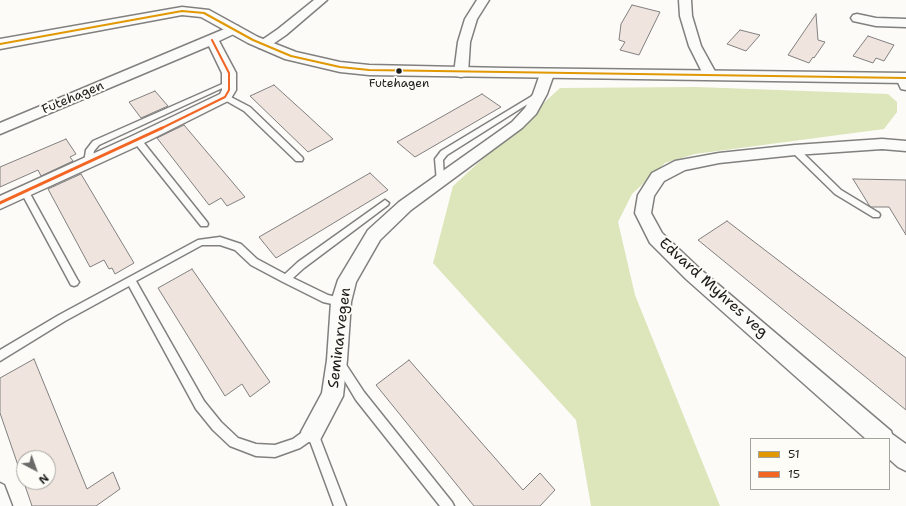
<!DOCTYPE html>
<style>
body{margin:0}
#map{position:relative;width:906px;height:506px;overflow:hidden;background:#fcfbf8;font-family:"Shantell Sans",sans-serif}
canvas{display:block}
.legend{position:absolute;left:750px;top:438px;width:140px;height:52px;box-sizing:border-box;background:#fdfcf7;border:1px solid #a3a29f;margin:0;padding:5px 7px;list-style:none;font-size:12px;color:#1c1c1c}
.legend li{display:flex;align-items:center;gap:8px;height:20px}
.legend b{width:20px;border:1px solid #a3a29f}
.north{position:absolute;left:16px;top:450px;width:40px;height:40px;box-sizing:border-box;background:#fdfcf7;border:1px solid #a3a29f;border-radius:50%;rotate:139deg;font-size:11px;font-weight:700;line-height:16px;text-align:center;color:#1c1c1c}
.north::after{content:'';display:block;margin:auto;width:14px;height:18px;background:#6a6a69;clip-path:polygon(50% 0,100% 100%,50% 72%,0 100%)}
</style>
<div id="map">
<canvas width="906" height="506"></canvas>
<ul class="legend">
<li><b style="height:5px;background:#e19803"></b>51</li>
<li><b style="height:5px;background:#f26522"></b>15</li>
</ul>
<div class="north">N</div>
</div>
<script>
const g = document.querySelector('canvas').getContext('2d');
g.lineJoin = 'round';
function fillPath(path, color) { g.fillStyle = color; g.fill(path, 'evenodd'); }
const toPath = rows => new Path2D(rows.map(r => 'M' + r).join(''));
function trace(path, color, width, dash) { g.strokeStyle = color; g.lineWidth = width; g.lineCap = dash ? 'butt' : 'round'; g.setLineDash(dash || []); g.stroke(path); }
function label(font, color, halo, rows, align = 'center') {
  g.font = font + ' "Shantell Sans",sans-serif'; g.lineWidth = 4; g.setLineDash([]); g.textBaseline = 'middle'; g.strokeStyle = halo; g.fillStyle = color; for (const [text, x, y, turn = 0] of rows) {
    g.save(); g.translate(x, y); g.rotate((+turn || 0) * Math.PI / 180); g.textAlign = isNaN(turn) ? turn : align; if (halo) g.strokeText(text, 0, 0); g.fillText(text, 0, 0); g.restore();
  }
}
const green = toPath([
 [696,87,888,94,897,102,897,112,884,129,695,154,665,163,632,194,618,222,635,295,720,506,591,506,576,420,433,263,453,186,560,88]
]);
const building = toPath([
 [632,5,660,12,639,55,620,50,625,42,619,40,621,24,632,5],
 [816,14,818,40,825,42,814,58,813,57,809,63,788,55,816,14],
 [740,30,760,35,746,51,727,44,740,30],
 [868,36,894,45,884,61,876,58,873,63,853,56,868,36],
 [274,85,306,114,333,139,308,152,250,96,274,85],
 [155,91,168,106,141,118,129,102,155,91],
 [482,94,501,107,415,157,397,142,482,94],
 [184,125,245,197,227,206,221,198,209,205,157,138,184,125],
 [66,139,76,154,70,157,73,161,41,176,38,170,0,187,0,167,66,139],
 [370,173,388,190,276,258,259,237,370,173],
 [81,174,134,263,115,274,112,268,109,269,104,260,90,267,48,189,81,174],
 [853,179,906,180,906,235,889,207,871,207,869,205,853,179],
 [727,221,906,358,906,410,698,240,727,221],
 [192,269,270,382,250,397,242,384,225,396,158,288,192,269],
 [34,359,87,489,113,472,120,489,96,506,32,506,0,413,0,378,34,359],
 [24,458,48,458,48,482,24,482,24,458],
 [409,360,523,490,540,473,555,490,540,506,474,506,376,385,409,360]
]);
const lane = toPath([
 [229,81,232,83,231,84,99,145,94,151,91,165,85,165,84,163,86,150,93,141,229,81],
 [537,93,541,93,542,95,447,155,443,160,444,180,440,183,437,182,435,159,441,151,537,93],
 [223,95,227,95,250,107,302,157,303,159,302,161,296,161,244,111,223,99,223,95],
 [137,137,140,138,207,222,208,224,207,226,201,226,134,142,134,138,137,137],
 [795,147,798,148,841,190,879,213,880,215,879,217,873,217,835,194,792,152,791,150,795,147],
 [25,189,28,190,77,279,79,282,77,285,74,286,71,285,21,192,25,189],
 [385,200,389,203,388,205,304,268,293,278,328,295,344,299,346,302,344,305,341,306,323,302,283,282,251,265,235,250,220,245,202,245,136,281,204,401,221,422,238,438,256,444,275,445,293,439,308,428,312,426,316,428,346,506,334,506,310,441,300,448,275,457,256,456,230,446,213,430,196,409,129,286,65,321,0,361,0,350,59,315,198,240,220,237,241,244,257,259,285,274,298,262,385,200],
 [339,358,343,360,364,392,452,502,454,506,440,506,356,400,334,363,335,360,339,358],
 [0,483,4,485,12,506,0,506,0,483]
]);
const street = toPath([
 [314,0,327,0,286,35,267,48,259,48,257,45,259,42,278,29,314,0],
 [477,0,489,0,477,19,470,42,468,73,466,76,461,77,456,76,454,73,458,42,465,19,477,0],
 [679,0,691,0,692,16,701,46,717,75,715,78,705,78,689,46,680,16,679,0],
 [857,14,876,18,906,19,906,27,876,26,853,21,851,18,853,15,857,14],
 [234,25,238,26,240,29,238,32,219,41,236,73,236,90,230,100,142,144,0,209,0,196,132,136,220,94,222,90,222,73,209,46,0,134,0,123,234,25],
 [547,70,552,71,554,74,547,94,536,114,522,128,411,210,380,240,356,282,351,302,347,360,343,396,320,440,312,443,304,440,301,432,322,393,327,360,331,302,338,280,368,230,399,202,512,122,525,108,533,94,540,74,542,71,547,70],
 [903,74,906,75,906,90,901,89,896,78,898,75,903,74],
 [882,139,906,141,906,151,882,149,795,155,719,163,685,170,664,181,654,196,651,213,662,233,700,269,891,431,892,434,906,444,906,471,898,467,889,459,889,439,866,439,686,279,650,243,635,213,638,195,652,173,675,161,719,153,795,145,882,139]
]);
const secondary = toPath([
 [182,7,209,10,258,37,296,52,340,62,369,65,506,68,906,73,906,83,369,75,340,72,285,59,248,43,201,17,182,15,0,49,0,39,182,7]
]);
const bus1 = toPath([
 [0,44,182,11,204,13,253,40,291,56,340,67,369,70,906,78]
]);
const bus2Far1 = toPath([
 [160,129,225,97,229,90,229,73,212,40]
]);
const bus2 = toPath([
 [0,203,162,128]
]);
const markers = [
 [399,71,3.5,"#1c1c1c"]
];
const farBusnames = [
 ["Futehagen",399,84]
];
const farStreetnames = [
 ["Futehagen",73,98,-23]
];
const streetNames = [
 ["Edvard Myhres veg",713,288,42],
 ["Seminarvegen",340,338,-83]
];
fillPath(green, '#dce6ba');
fillPath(building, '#efe4de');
trace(building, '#81807f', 1);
trace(lane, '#81807f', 3);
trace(street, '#81807f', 3);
trace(secondary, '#81807f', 3);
fillPath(lane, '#fbfbf9');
fillPath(street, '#fbfbf9');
fillPath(secondary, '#fbfbf9');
trace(bus1, '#e19803', 2);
trace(bus2Far1, '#f26522', 2);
trace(bus2, '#f26522', 3);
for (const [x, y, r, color] of markers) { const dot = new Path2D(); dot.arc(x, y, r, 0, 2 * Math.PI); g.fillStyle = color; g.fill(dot); trace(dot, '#fdfcf7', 1.5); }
label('12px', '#1c1c1c', '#fdfcf7', farBusnames);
label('13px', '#1c1c1c', '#fdfcf7', farStreetnames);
label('15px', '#1c1c1c', '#fdfcf7', streetNames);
</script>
